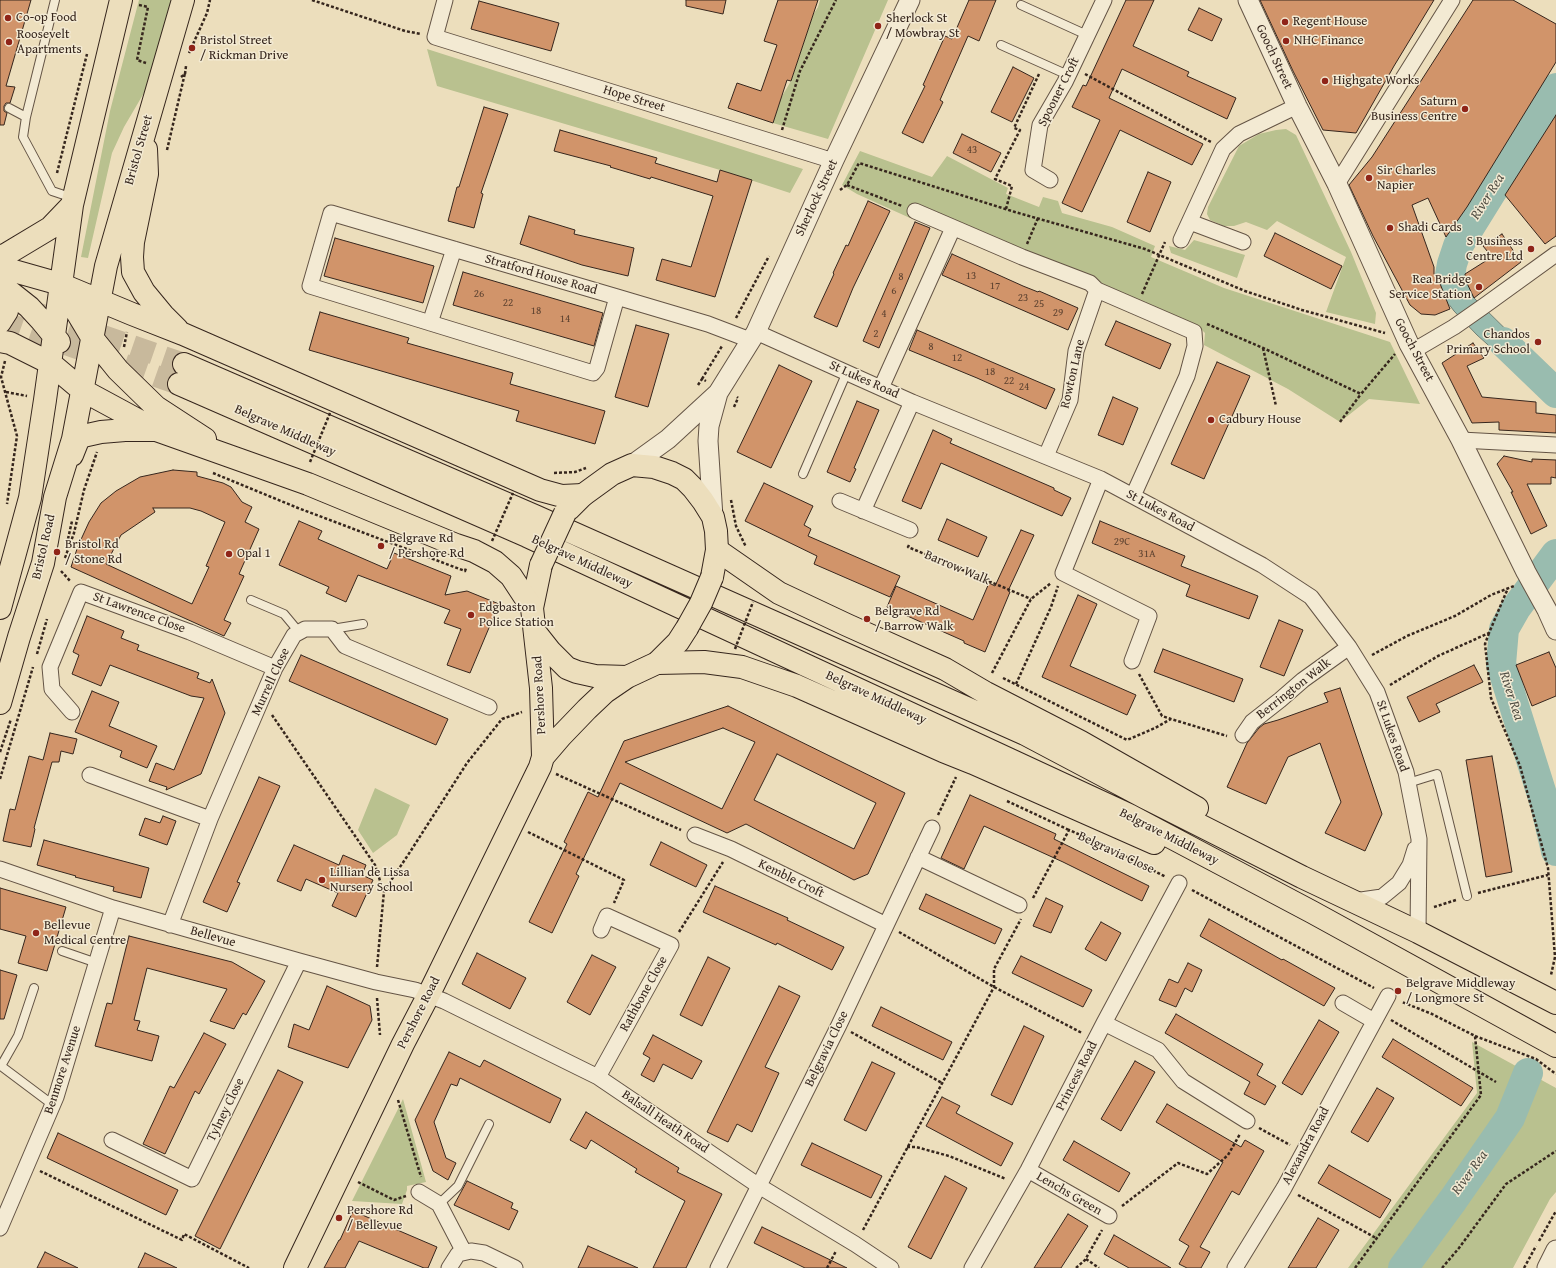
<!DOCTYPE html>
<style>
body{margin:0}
canvas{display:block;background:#ecdebc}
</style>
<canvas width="1556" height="1268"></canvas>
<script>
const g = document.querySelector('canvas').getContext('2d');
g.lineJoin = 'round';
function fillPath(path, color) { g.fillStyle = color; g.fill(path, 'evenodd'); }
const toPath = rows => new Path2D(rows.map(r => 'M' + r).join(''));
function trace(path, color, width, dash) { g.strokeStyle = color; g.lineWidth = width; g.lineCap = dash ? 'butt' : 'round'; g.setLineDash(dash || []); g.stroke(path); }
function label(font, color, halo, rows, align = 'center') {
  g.font = font + ' "Gentium Book Plus",serif'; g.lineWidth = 3; g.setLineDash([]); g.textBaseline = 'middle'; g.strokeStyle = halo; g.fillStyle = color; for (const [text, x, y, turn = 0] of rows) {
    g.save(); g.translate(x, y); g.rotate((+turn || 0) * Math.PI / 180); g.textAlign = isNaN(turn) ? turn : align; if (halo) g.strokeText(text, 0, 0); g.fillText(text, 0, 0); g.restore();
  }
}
const green = toPath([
 [139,0,171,0,148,86,124,127,112,153,88,258,81,257,110,111],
 [820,0,888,0,828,139,773,123,781,98,791,81,813,15,818,7],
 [427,49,803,169,790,193,720,170,437,86],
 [1286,129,1296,135,1351,252,1376,313,1375,324,1326,312,1346,257,1277,221,1267,230,1246,222,1234,226,1224,226,1210,220,1207,214,1208,207,1239,146,1259,134,1276,130],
 [860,151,932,177,947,156,1008,188,1006,194,1039,207,1043,197,1058,201,1062,213,1112,227,1155,246,1151,257,1224,288,1390,342,1420,404,1369,399,1340,422,1288,389,1204,345,1205,333,1198,326,1091,279,916,205,910,218,857,194,842,185],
 [1194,240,1245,255,1237,278,1171,253,1169,246,1185,250],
 [375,788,410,805,397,835,373,853,358,830],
 [1472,1042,1556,1088,1556,1192,1550,1199,1513,1268,1348,1268,1477,1093],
 [403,1099,426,1182,407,1186,407,1190,402,1204,352,1201]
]);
const water = toPath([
 [1445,244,1467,260,1463,270,1463,275,1474,298,1540,363,1525,378,1477,335,1454,311,1445,299,1439,281,1439,264,1445,244]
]);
const river = toPath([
 [1455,291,1450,275,1452,264,1458,246,1556,88],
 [1503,342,1556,393],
 [1556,554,1516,608,1504,629,1501,664,1545,804,1556,851],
 [1403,1268,1453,1200,1510,1118,1528,1073]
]);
const building = toPath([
 [0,0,31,0,6,86,15,87,10,103,6,103,4,106,4,111,7,113,4,125,0,125,0,0],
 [686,0,726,0,723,14,686,6,686,0],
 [778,0,818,0,791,81,787,80,773,123,728,108,737,83,761,91,777,45,764,41,778,0],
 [969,0,996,0,979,41,968,36,940,100,943,102,923,143,902,133,925,86,923,85,945,36,952,39,969,0],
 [1126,0,1154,0,1133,46,1189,72,1187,76,1236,98,1227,119,1122,69,1109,98,1203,144,1192,165,1120,130,1082,212,1062,203,1100,120,1072,107,1083,85,1086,86,1126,0],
 [1260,0,1434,0,1394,66,1356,133,1323,130,1293,71,1260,0],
 [1473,0,1513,0,1556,24,1556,62,1467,207,1446,237,1428,198,1412,205,1434,267,1434,274,1439,281,1450,309,1435,315,1421,314,1410,305,1373,236,1349,185,1372,157,1473,0],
 [479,1,559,23,551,51,471,29,479,1],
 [1199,8,1222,19,1212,41,1188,30,1199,8],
 [1013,67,1034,78,1012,122,991,112,1013,67],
 [484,107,508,114,481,193,483,194,474,228,448,221,457,187,459,187,484,107],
 [1556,115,1556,236,1545,244,1505,195,1556,115],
 [560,130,657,158,655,163,717,182,720,170,752,180,715,297,656,280,662,259,691,267,713,196,651,177,650,179,610,167,611,166,554,151,560,130],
 [962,134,1001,153,991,172,953,153,962,134],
 [1148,172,1171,182,1150,232,1127,222,1148,172],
 [868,201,890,211,853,288,837,327,814,317,834,274,833,273,846,245,848,246,868,201],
 [529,216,575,230,574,234,634,248,628,276,582,265,520,244,529,216],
 [915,222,930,228,879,348,863,341,915,222],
 [1275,233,1342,266,1331,289,1264,256,1275,233],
 [1502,234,1521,262,1474,298,1465,279,1465,274,1492,257,1483,246,1502,234],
 [335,238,434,266,423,303,324,276,335,238],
 [952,254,1023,286,1038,292,1039,291,1078,308,1068,330,942,275,952,254],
 [463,272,603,313,594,346,453,305,463,272],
 [320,312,409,338,407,343,513,373,510,384,605,411,595,444,516,421,519,411,309,350,320,312],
 [1116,321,1171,344,1160,369,1105,345,1116,321],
 [636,325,669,334,648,407,615,397,636,325],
 [917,330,1055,389,1046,409,977,378,909,350,917,330],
 [1473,343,1484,358,1467,366,1482,397,1536,402,1536,413,1556,415,1556,433,1499,430,1499,422,1472,423,1442,363,1473,343],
 [1217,362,1250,376,1204,479,1171,464,1217,362],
 [779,365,812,381,771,468,737,452,779,365],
 [1113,397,1138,408,1123,445,1098,435,1113,397],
 [857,401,879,410,854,468,856,469,850,482,827,472,857,401],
 [933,430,952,439,950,443,1054,488,1054,490,1071,498,1062,516,941,463,921,509,902,501,933,430],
 [1504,456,1532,462,1532,459,1556,460,1556,478,1551,477,1551,484,1527,484,1547,526,1531,534,1511,492,1513,492,1497,464,1504,456],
 [173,470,197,472,197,476,223,483,231,487,242,502,252,507,245,522,259,529,239,574,244,576,224,620,231,623,224,636,71,567,78,546,89,522,101,503,116,491,140,477,173,470],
 [153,508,190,508,201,511,225,522,206,566,209,567,192,604,106,564,121,535,155,512,153,508],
 [764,483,813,506,804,525,811,529,808,536,900,576,890,597,814,564,817,556,745,521,764,483],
 [947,519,987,537,978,557,938,540,947,519],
 [299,521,322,531,318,539,387,569,394,553,451,576,445,595,467,591,499,604,470,673,447,665,461,629,444,623,450,610,358,575,346,602,326,593,329,587,279,565,299,521],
 [1100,521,1185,556,1181,566,1258,596,1249,619,1186,596,1190,585,1092,543,1100,521],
 [1021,530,1034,535,1008,591,1010,592,985,652,964,643,964,641,887,607,896,586,973,620,989,583,995,586,1021,530],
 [1078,595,1097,604,1070,666,1136,695,1127,715,1042,677,1078,595],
 [87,616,124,631,121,638,139,645,137,650,199,673,197,678,210,683,212,679,225,713,201,774,166,790,167,787,149,781,156,763,174,770,204,698,191,696,110,665,101,686,72,674,79,655,73,652,87,616],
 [1279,620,1303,630,1284,676,1260,667,1279,620],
 [1163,649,1243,679,1234,702,1154,672,1163,649],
 [1549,652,1556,668,1556,696,1532,706,1516,665,1549,652],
 [301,655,448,719,436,745,289,681,301,655],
 [1474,665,1483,682,1436,704,1440,712,1419,722,1407,697,1474,665],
 [1340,688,1382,814,1365,851,1325,833,1341,802,1320,743,1288,757,1266,804,1227,787,1247,743,1259,728,1264,724,1278,720,1328,702,1324,693,1340,688],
 [92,691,119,702,109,726,157,746,147,768,120,757,122,751,75,732,92,691],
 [728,706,905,793,868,874,854,880,746,824,727,833,620,783,576,874,579,876,552,933,529,922,567,844,564,842,588,792,598,797,624,741,728,706],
 [723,728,755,742,722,809,625,762,723,728],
 [777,754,876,803,854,849,754,800,777,754],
 [50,733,77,739,73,754,61,751,59,762,52,762,34,828,35,829,31,847,3,841,10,809,15,810,29,756,43,760,50,733],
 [1492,756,1512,872,1486,877,1466,760,1492,756],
 [259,777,280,786,237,882,240,883,227,912,203,902,259,777],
 [970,795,1056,834,1054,839,1149,886,1142,901,1063,862,984,826,964,869,941,858,970,795],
 [163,816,176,821,167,845,139,835,145,818,160,823,163,816],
 [44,840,149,868,141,898,113,891,114,887,75,877,76,876,37,865,44,840],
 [661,842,707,865,696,887,650,865,661,842],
 [294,845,339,865,343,855,366,865,362,875,373,880,356,917,332,906,338,893,306,879,301,891,277,881,294,845],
 [715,886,788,918,787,920,844,947,832,970,777,943,776,945,703,912,715,886],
 [0,888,66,907,47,971,18,963,26,936,0,929,0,888],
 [926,894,1002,929,995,944,919,909,926,894],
 [1046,898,1063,906,1051,933,1033,926,1046,898],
 [1209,919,1282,960,1283,959,1335,988,1324,1006,1200,936,1209,919],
 [1101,922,1121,933,1106,961,1085,949,1101,922],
 [129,936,232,962,265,981,246,1015,243,1013,234,1029,210,1021,227,989,147,968,134,1020,140,1021,137,1030,159,1036,152,1061,95,1046,107,1003,112,1004,129,936],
 [477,953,526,978,510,1009,462,984,477,953],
 [592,955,616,967,590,1015,567,1002,592,955],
 [1021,956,1092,990,1083,1007,1012,973,1021,956],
 [708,957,730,968,702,1026,680,1015,708,957],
 [1188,963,1202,970,1192,992,1185,988,1176,1007,1159,1000,1169,979,1178,983,1188,963],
 [0,970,17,975,4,1019,0,1019,0,970],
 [327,986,370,1006,372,1020,348,1068,288,1047,294,1024,309,1030,327,986],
 [779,986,800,996,765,1067,779,1073,752,1132,737,1124,728,1142,707,1132,779,986],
 [881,1007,952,1042,943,1060,872,1026,881,1007],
 [1176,1014,1263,1064,1257,1075,1276,1086,1265,1105,1244,1094,1250,1082,1165,1033,1176,1014],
 [1319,1020,1339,1032,1302,1095,1282,1083,1319,1020],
 [1024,1026,1044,1036,1012,1105,991,1095,1024,1026],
 [204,1033,226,1044,199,1094,195,1091,165,1154,143,1144,170,1086,174,1088,204,1033],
 [653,1035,702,1061,692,1079,663,1064,654,1082,641,1075,650,1058,643,1054,653,1035],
 [1393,1039,1473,1088,1461,1106,1382,1057,1393,1039],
 [449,1052,480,1067,484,1060,561,1099,550,1123,460,1078,457,1086,451,1084,434,1122,446,1158,456,1163,448,1180,433,1171,415,1120,449,1052],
 [1135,1061,1155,1072,1121,1131,1101,1119,1135,1061],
 [872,1062,895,1073,866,1131,844,1120,872,1062],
 [278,1070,303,1082,220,1249,195,1236,278,1070],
 [1377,1088,1394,1098,1368,1142,1351,1132,1377,1088],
 [942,1097,960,1106,956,1113,1013,1143,1001,1166,926,1126,942,1097],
 [1167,1104,1241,1147,1245,1140,1264,1151,1239,1195,1232,1191,1200,1247,1210,1252,1201,1268,1187,1268,1179,1264,1189,1246,1179,1240,1223,1162,1156,1122,1167,1104],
 [586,1112,679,1168,677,1172,722,1194,686,1268,653,1268,685,1201,635,1172,637,1169,591,1140,586,1149,570,1140,586,1112],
 [58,1133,178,1190,166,1215,47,1158,58,1133],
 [1074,1141,1130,1173,1119,1192,1063,1160,1074,1141],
 [812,1143,882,1176,871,1198,801,1165,812,1143],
 [1329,1165,1391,1200,1380,1218,1318,1183,1329,1165],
 [945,1176,967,1188,931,1259,908,1247,945,1176],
 [467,1181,513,1203,511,1208,518,1211,509,1230,454,1205,467,1181],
 [353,1211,437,1247,428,1268,424,1268,359,1241,345,1268,324,1268,339,1240,340,1240,353,1211],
 [1068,1214,1088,1226,1061,1268,1034,1268,1068,1214],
 [1318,1218,1339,1230,1316,1268,1288,1268,1318,1218],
 [762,1227,847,1268,805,1268,754,1243,762,1227],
 [1114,1235,1171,1268,1129,1268,1104,1254,1114,1235],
 [588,1246,638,1268,578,1268,588,1246],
 [45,1252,78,1268,37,1268,45,1252],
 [145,1253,177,1268,138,1268,145,1253]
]);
const trunkTunnel = toPath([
 [39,314,184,364],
 [0,321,179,384]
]);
const path = toPath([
 [312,0,405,31,421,34],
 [139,5,148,7,137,60,146,63],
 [189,53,207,13,210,0],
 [1085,74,1211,142],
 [181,77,185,74,186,66],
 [782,130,800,71,836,0],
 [167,150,185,73],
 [57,173,87,54],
 [847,185,902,206],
 [840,190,847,185,859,163,1015,212,1145,249,1245,291,1302,310,1385,333],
 [1006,209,1012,186,995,179,1020,130,1014,128,1039,74],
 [1027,244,1038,218],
 [1142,294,1165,242],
 [736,318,769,256],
 [1207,324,1263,348,1361,394,1395,354],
 [124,347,127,332],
 [1263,348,1276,406],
 [5,361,1,377,17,436,7,504],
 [702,379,722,346],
 [698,385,702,379,706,381],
 [6,392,27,396],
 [734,407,738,398,737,397],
 [1340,422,1361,394],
 [213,473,298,508,465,571,466,568],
 [554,473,575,472,586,468],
 [731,500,736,526,746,547],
 [68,539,72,521],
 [909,545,908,547,1031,599],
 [65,558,74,533,84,490,97,452],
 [61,571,71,582],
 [1489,633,1485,644,1491,698,1520,766,1548,868,1555,957,1551,975],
 [37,654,47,619],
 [1372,655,1407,636,1455,616,1491,595,1514,586],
 [992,673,1031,599,1051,583],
 [1139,674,1162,716,1171,719],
 [1003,678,1127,740,1155,728,1171,719,1227,736],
 [1016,684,1051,607,1058,586],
 [1390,685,1438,656,1489,633,1508,588],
 [272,715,375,865,383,890],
 [0,752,11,719],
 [556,774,681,830],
 [0,779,33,667],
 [1007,801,1069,830],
 [938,815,956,777],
 [528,832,624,880,614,903],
 [1192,890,1374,988],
 [1478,893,1548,875],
 [1033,898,1069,830,1101,844,1166,877],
 [1434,907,1456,900],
 [679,932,723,862],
 [899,932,994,987,1082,1033],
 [377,967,384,891,410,852,467,763,502,719,522,712],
 [377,998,380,1035],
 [1391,1020,1496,1082],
 [851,1032,942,1083],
 [1475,1036,1536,1059,1556,1074],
 [398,1100,421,1177],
 [1259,1128,1290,1145],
 [907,1147,916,1147,949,1156,1006,1179],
 [40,1171,182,1240,184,1234,249,1268],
 [358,1182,394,1200,406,1196],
 [1298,1195,1376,1238],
 [1122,1206,1178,1163,1207,1174,1228,1155,1240,1134],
 [863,1230,994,987,994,969,1021,919],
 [1539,1241,1556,1211],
 [1086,1259,1099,1268],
 [827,1268,836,1251],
 [1076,1268,1085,1260,1102,1230],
 [1355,1268,1481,1095,1475,1036,1432,1014,1402,1002],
 [1442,1268,1459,1248,1506,1184,1556,1151],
 [1524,1268,1536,1246]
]);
const service = toPath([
 [55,0,26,117,23,137,52,191,73,198],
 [1021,5,1087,35],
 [1001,45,1068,75],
 [9,108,26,117],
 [803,474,847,372],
 [251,600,284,614,299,632],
 [332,629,363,624],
 [1408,783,1437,774,1467,896],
 [62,951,97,963],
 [34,988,18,1036,1,1066,53,1105],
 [439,1204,458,1186,489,1124]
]);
const minor = toPath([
 [445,0,435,37,824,158,834,160],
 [1050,180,1033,170,1040,125,1065,82,1104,0],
 [1337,184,1452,0],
 [915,211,1022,257,1090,283,1097,290,1194,332,1195,346,1187,376,1133,496],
 [1190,222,1243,242],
 [1181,240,1223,149,1239,134,1297,106],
 [617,297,597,368,593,373,310,286,331,213,617,297,708,324,750,340],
 [430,323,454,249],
 [756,332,912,402,1101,479,1262,565,1311,597,1349,647,1377,692,1406,772,1419,839,1418,932],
 [1413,351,1454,327,1484,306,1556,254],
 [881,388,953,228],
 [1461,440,1556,445],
 [1046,456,1070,400,1076,351,1097,290],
 [1101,479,1063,573,1149,616,1132,661],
 [840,501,910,530],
 [863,511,912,402],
 [72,712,52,689,50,667,81,592,190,632,275,668],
 [1243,735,1252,722,1280,700,1303,680,1349,647],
 [90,775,210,819],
 [695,835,731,849,886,925],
 [918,857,1019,905],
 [0,869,113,908,299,961,376,982,415,990,444,1001,598,1077,759,1186,855,1244,891,1268],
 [1354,901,1382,897,1399,883,1410,865,1415,849],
 [170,925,210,819,275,668,294,635,305,629,332,629,345,646,489,707],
 [1343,1003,1374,1021],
 [1104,1023,1158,1050,1183,1081,1247,1121],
 [598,1077,671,945,607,916,601,930],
 [112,1140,192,1179,299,961],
 [1028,1170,1109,1216],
 [419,1192,439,1204,464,1252],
 [0,1228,56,1097,113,908],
 [449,1268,458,1254,471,1251,484,1253,515,1268],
 [718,1268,839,1025,932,828],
 [972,1268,1028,1170,1104,1023,1179,883],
 [1235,1268,1284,1188,1388,996]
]);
const tertiary = toPath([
 [1248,0,1297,106,1337,184,1409,344,1461,440,1526,572,1547,610,1556,630],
 [632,465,668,439,718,393],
 [713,517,708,441,709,426,718,393,756,332,834,160,910,0],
 [1547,1268,1556,1250]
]);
const primary = toPath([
 [569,509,583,495,612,474,632,465,654,467,672,473,684,479,693,488,703,501,713,517,716,531,717,550,712,577],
 [541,565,532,608,541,688,543,757],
 [535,632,550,651,567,668,577,672,595,676,627,677,657,663,678,642,687,628],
 [295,1268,403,1044,428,996,540,767,543,757,561,736,587,709,605,692,627,677]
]);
const trunk = toPath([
 [146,149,147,174,133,242,132,257,133,272,144,292,163,315,177,329],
 [0,256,5,255,50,228,72,205],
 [0,267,60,284,132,314,183,334,540,490,562,496,583,495],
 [0,284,29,307,41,320,59,342],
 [60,284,93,339,118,370,156,407,205,439],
 [0,322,7,311,4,294,1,285],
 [0,341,10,343,50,363,82,390,156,430,308,484,456,545,474,551,495,562,511,576,532,608],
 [184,364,535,516,1025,734,1144,797,1302,877,1418,932,1556,1003],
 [179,384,527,536,1129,815,1312,912,1556,1046],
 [72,455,78,440,83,436,101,432,125,430,153,430],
 [717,550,779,593,847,625,945,669,986,693,1081,742,1197,808],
 [0,608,30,498,45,400,72,205,121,0],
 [657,663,704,662,742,667,797,686,943,751,973,763,1154,843],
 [0,703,19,637,43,563,55,497,73,439,106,266,183,0]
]);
const pathBridge = toPath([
 [310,462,330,413],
 [492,541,513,493],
 [735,649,753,602]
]);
const primaryBridge = toPath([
 [541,565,565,513],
 [687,628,701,603,712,577]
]);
const markers = [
 [8,18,4,"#8f2418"],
 [1285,22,4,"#8f2418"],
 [878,26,4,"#8f2418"],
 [1286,41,4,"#8f2418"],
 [9,42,4,"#8f2418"],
 [192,48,4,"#8f2418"],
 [1325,81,4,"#8f2418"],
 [1465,109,4,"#8f2418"],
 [1369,178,4,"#8f2418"],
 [1390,228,4,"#8f2418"],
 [1531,249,4,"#8f2418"],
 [1479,287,4,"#8f2418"],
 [1538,342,4,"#8f2418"],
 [1211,420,4,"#8f2418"],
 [381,546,4,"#8f2418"],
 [57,552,4,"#8f2418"],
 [229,554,4,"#8f2418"],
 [471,615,4,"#8f2418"],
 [867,619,4,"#8f2418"],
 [322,880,4,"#8f2418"],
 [36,933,4,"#8f2418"],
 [1398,991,4,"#8f2418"],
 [339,1218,4,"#8f2418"]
];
const numberNames = [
 ["43",972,150],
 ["13",971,276],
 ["8",901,277],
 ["17",995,286],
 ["6",894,291],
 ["26",479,294],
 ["23",1023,298],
 ["22",508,303],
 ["25",1039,304],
 ["18",536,311],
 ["29",1058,313],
 ["4",884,314],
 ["14",565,319],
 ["2",876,334],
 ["8",931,347],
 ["12",957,358],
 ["18",990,372],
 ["22",1009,381],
 ["24",1024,387],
 ["29C",1122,542],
 ["31A",1147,554]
];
const poiNames = [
 ["Co-op Food",16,18],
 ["Sherlock St",886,19],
 ["/ Mowbray St",886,34],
 ["Regent House",1293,22],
 ["Roosevelt",17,35],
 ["Apartments",17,50],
 ["Bristol Street",200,41],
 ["/ Rickman Drive",200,56],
 ["NHC Finance",1294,41],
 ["Highgate Works",1333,81],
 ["Saturn",1457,102,"right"],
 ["Business Centre",1457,117,"right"],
 ["Sir Charles",1377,171],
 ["Napier",1377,186],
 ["Shadi Cards",1398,228],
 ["S Business",1523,242,"right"],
 ["Centre Ltd",1523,257,"right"],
 ["Rea Bridge",1471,280,"right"],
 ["Service Station",1471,295,"right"],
 ["Chandos",1530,335,"right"],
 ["Primary School",1530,350,"right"],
 ["Cadbury House",1219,420],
 ["Belgrave Rd",389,539],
 ["/ Pershore Rd",389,554],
 ["Bristol Rd",65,545],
 ["/ Stone Rd",65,560],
 ["Opal 1",237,554],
 ["Edgbaston",479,608],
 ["Police Station",479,623],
 ["Belgrave Rd",875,612],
 ["/ Barrow Walk",875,627],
 ["Lillian de Lissa",330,873],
 ["Nursery School",330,888],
 ["Bellevue",44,926],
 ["Medical Centre",44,941],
 ["Belgrave Middleway",1406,984],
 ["/ Longmore St",1406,999],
 ["Pershore Rd",347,1211],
 ["/ Bellevue",347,1226]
];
const streetNames = [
 ["Gooch Street",1274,57,65],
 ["Spooner Croft",1059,92,-63],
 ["Hope Street",634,99,17],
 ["Bristol Street",139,150,-74],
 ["Sherlock Street",817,198,-65],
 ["Stratford House Road",541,275,16],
 ["Gooch Street",1414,350,62],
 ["Rowton Lane",1073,374,-77],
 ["St Lukes Road",864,380,24],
 ["Belgrave Middleway",285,431,24],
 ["St Lukes Road",1160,511,28],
 ["Bristol Road",44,547,-77],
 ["Belgrave Middleway",582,562,25],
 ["Barrow Walk",957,568,23],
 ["St Lawrence Close",139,613,20],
 ["Murrell Close",271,682,-65],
 ["Berrington Walk",1294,689,-38],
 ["Pershore Road",540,695,-93],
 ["Belgrave Middleway",876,698,25],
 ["St Lukes Road",1392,736,71],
 ["Belgrave Middleway",1169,837,27],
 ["Belgravia Close",1116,853,25],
 ["Kemble Croft",791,879,26],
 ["Bellevue",213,937,16],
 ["Rathbone Close",644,994,-61],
 ["Pershore Road",419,1013,-63],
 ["Belgravia Close",827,1049,-64],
 ["Benmore Avenue",63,1070,-72],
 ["Princess Road",1077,1076,-63],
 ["Tylney Close",226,1110,-64],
 ["Balsall Heath Road",665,1122,34],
 ["Alexandra Road",1306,1146,-62],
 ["Lenchs Green",1069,1194,30]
];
const waterNames = [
 ["River Rea",1488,197,-58],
 ["River Rea",1511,696,72],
 ["River Rea",1470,1173,-54]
];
fillPath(green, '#b9c18f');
fillPath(water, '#99bcaf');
trace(water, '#718075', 1);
trace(river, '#99bcaf', 30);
fillPath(building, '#d1946a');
trace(building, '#36261d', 1);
trace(trunkTunnel, '#c8b99c', 22, [22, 11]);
trace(service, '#645445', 10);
trace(minor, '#645445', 17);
trace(tertiary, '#645445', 21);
trace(primary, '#36261d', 24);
trace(trunk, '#36261d', 24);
trace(path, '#36261d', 2.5, [3, 2]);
trace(service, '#f3ead3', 8);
trace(minor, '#f3ead3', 15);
trace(tertiary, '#f3ead3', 19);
trace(primary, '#ecdebc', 22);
trace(trunk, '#ecdebc', 22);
trace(primaryBridge, '#36261d', 24, []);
trace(pathBridge, '#36261d', 2.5, [3, 2]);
trace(primaryBridge, '#ecdebc', 22);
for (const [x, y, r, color] of markers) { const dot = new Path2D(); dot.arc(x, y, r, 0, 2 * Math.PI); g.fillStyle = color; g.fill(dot); trace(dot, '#f3ead3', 1.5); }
label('11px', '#5d4230', null, numberNames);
label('13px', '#36261d', '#f3ead3', poiNames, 'left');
label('13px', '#36261d', '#f3ead3', streetNames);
label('italic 14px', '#4f4c42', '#f3ead3', waterNames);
</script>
